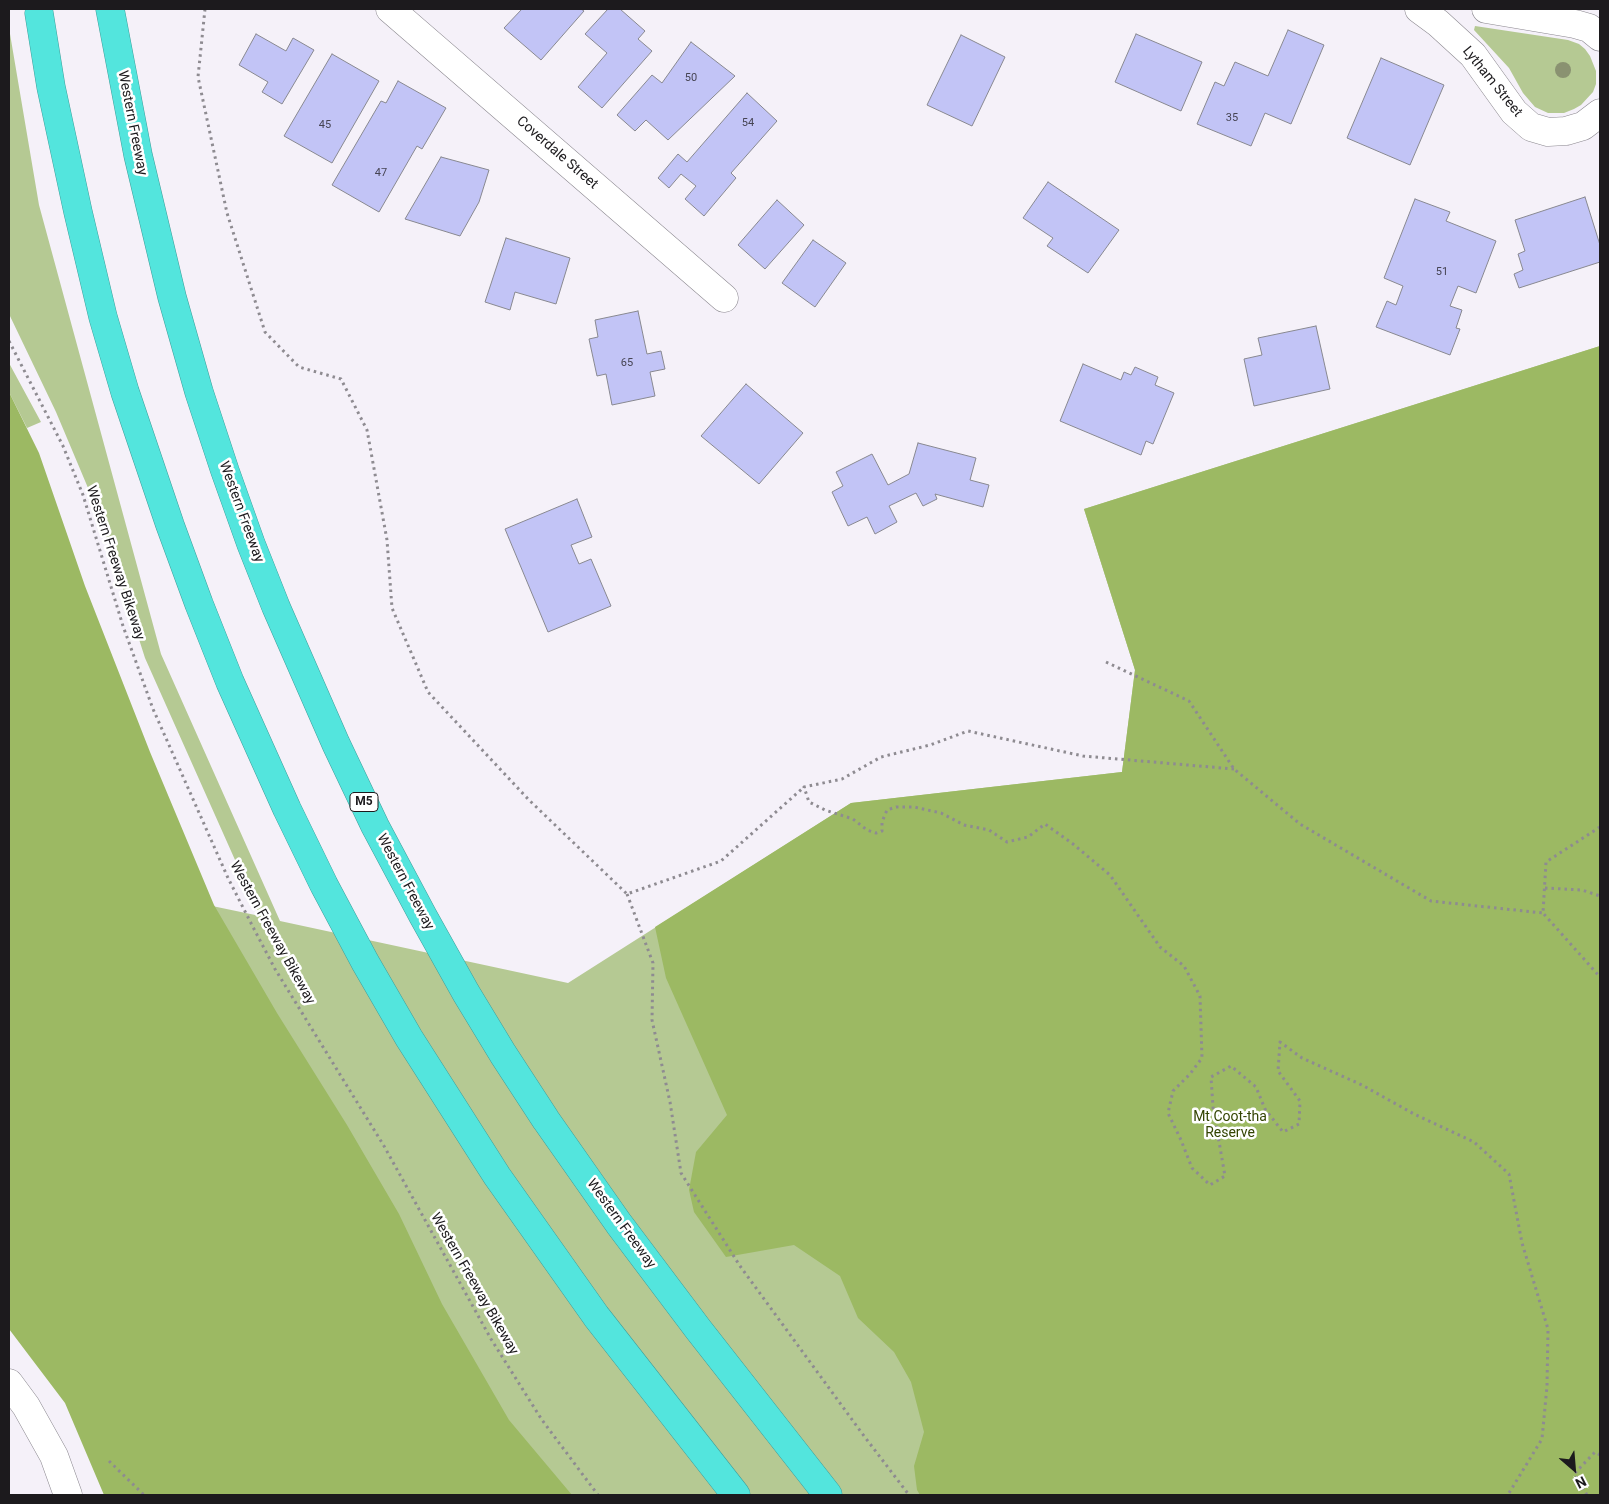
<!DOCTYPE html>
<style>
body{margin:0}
#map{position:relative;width:1609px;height:1504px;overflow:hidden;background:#f5f1f9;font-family:Roboto,sans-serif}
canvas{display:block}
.frame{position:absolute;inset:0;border:10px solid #1c1a1d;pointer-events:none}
.north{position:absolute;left:1549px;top:1444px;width:50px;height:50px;-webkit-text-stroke:4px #fff;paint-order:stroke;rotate:153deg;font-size:14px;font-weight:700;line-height:20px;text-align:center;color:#1c1a1d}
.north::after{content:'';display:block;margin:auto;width:18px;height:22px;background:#1c1a1d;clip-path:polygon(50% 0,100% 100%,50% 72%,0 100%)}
</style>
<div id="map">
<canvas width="1609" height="1504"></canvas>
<div class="frame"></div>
<div class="north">N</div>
</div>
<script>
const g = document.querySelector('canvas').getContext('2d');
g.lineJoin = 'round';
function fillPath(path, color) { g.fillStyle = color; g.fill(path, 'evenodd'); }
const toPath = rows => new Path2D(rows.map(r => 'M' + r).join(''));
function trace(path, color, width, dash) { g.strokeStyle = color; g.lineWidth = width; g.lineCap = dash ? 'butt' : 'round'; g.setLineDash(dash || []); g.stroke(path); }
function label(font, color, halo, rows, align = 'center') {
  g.font = font + ' Roboto,sans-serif'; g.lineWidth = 5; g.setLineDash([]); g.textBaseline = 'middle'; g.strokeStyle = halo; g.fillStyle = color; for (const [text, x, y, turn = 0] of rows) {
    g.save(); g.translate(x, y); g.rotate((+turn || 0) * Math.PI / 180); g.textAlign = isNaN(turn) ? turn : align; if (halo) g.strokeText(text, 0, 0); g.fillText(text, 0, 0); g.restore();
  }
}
const green = toPath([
 [1475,26,1568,40,1579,44,1585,49,1590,56,1596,71,1596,84,1593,92,1581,105,1574,109,1564,113,1548,113,1535,107,1523,93,1509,68,1474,30],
 [9,28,39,205,161,654,280,921,568,983,851,803,1122,772,1135,670,1084,509,1600,346,1600,1495,120,1495,174,898,260,916,145,658,99,514,56,412,9,314],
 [9,363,41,422,27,428,9,392]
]);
const forest = toPath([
 [1600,346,1600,1495,920,1495,917,1490,914,1466,924,1432,911,1382,894,1352,858,1318,840,1276,794,1245,726,1257,694,1212,689,1190,696,1152,727,1115,666,978,655,927,851,803,1122,772,1135,670,1084,509],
 [9,392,39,453,85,586,150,752,214,905,277,1013,347,1125,399,1214,442,1304,509,1420,572,1495,104,1495,65,1403,9,1329]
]);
const building = toPath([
 [522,9,581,9,584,11,541,60,504,28,522,9],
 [608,9,620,9,645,31,638,39,652,51,602,108,578,87,607,53,585,34,608,9],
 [1288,30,1324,45,1291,124,1265,113,1251,146,1197,124,1215,82,1224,86,1235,62,1268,76,1288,30],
 [256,34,286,51,293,38,314,50,282,104,262,92,268,82,239,65,256,34],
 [1136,34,1202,62,1181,111,1115,82,1136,34],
 [961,35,1005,57,972,126,927,105,961,35],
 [691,42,735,76,668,140,646,120,635,131,617,115,652,75,662,83,691,42],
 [332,54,379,81,332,163,284,136,332,54],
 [1381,58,1444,85,1410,165,1347,138,1381,58],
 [398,81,446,108,422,149,417,146,379,212,332,185,381,101,386,103,398,81],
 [747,93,777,121,731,173,736,178,704,216,685,199,696,186,681,174,669,188,658,178,678,154,687,162,747,93],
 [441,157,489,170,479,202,460,236,405,219,441,157],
 [1048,182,1119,230,1088,273,1047,246,1053,238,1023,218,1048,182],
 [1585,197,1600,245,1600,262,1519,288,1514,274,1523,270,1518,254,1525,251,1515,220,1585,197],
 [1415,199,1450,212,1446,221,1496,241,1476,293,1458,286,1450,306,1462,310,1456,328,1460,329,1450,355,1376,327,1387,301,1396,305,1403,286,1384,278,1415,199],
 [777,200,804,225,765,269,738,245,777,200],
 [506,238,570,258,556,304,515,292,510,310,485,302,506,238],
 [813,240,846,263,815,307,782,283,813,240],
 [638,311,647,354,661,351,665,369,650,372,655,396,612,405,606,374,597,376,589,339,598,337,595,320,638,311],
 [1316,326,1330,389,1254,406,1244,359,1262,355,1258,338,1316,326],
 [1083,364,1121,380,1124,372,1131,375,1135,367,1158,377,1155,385,1174,393,1153,444,1146,441,1141,455,1060,421,1083,364],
 [746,384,803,433,759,484,701,436,746,384],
 [918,443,976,458,970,480,989,485,983,507,935,494,937,499,923,506,916,493,889,506,897,522,875,534,867,517,848,526,832,492,843,486,836,472,872,454,888,485,909,474,918,443],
 [577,499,592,537,571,545,579,564,591,559,611,606,548,632,505,529,577,499]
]);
const path = toPath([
 [205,9,198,77,227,213,265,332,299,367,341,379,367,430,387,540,392,608,428,692,529,800,627,894,721,861,804,787],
 [9,341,63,446,83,495,123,626,153,709,228,878,254,929,275,969,384,1146,491,1339,542,1420,598,1495],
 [1106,662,1189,701,1234,769,1300,824,1431,901,1543,913],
 [1234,769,1083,756,968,731,930,745,881,757,842,779,804,787,809,802,825,810,853,819,867,830,876,833,882,831,882,822,887,810,896,807,914,807,941,813,964,825,989,830,1007,842,1028,837,1045,824,1073,844,1110,875,1160,947,1184,966,1200,996,1202,1058,1190,1074,1173,1091,1168,1113,1181,1140,1192,1168,1210,1185,1225,1176,1213,1107,1211,1077,1231,1066,1256,1087,1265,1109,1283,1132,1299,1124,1300,1101,1278,1071,1280,1042,1302,1058,1362,1085,1414,1114,1474,1142,1509,1174,1522,1243,1548,1329,1547,1386,1542,1439,1509,1493,1510,1495],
 [1600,827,1546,862,1543,913,1600,977],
 [1545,888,1582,890,1600,896],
 [627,894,653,963,652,1020,670,1102,681,1173,740,1266,861,1432,909,1495],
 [109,1461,144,1495],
 [1587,1495,1574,1474,1595,1452,1600,1455]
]);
const street = toPath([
 [390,9,724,298],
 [1419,9,1438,23,1473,55,1514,112,1531,127,1548,132,1566,131,1583,126,1600,113],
 [1486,9,1575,24,1589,28,1600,37]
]);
const secondary = toPath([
 [9,1383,26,1406,54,1456,68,1495]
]);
const highway = toPath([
 [110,9,138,155,172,297,199,392,225,471,251,544,276,607,336,744,375,826,423,916,466,993,503,1054,546,1120,619,1224,698,1329,828,1495],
 [39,13,51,87,78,212,103,317,125,392,170,525,199,604,230,682,287,809,324,885,365,962,409,1038,497,1176,596,1316,736,1495]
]);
const trees = [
 [1563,70]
];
const numberNames = [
 ["50",691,78],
 ["35",1232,118],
 ["54",748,123],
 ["45",325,125],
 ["47",381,173],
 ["51",1442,272],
 ["65",627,363]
];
const shields = [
 [364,802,28]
];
const shieldNames = [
 ["M5",364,802]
];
const streetNames = [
 ["Lytham Street",1492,82,51],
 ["Western Freeway",132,123,79],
 ["Coverdale Street",557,153,41],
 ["Western Freeway",241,512,70],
 ["Western Freeway Bikeway",115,563,72],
 ["Western Freeway",405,882,62],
 ["Western Freeway Bikeway",272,933,61],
 ["Western Freeway",621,1224,54],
 ["Western Freeway Bikeway",474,1284,60]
];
const parkNames = [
 ["Mt Coot-tha",1230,1117],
 ["Reserve",1230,1133]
];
fillPath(green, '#b5c993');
fillPath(forest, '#9cb963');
fillPath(building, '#c2c4f6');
trace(building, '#888890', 1);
trace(street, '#8b888f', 29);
trace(secondary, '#8b888f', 29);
trace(highway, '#409e9a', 29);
trace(path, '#8e8b91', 3, [2.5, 4]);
trace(street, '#fff', 28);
trace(secondary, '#fff', 28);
trace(highway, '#53e5dd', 28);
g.fillStyle = '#8a9271';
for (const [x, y] of trees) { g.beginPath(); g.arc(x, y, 8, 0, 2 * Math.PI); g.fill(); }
label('11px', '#464453', null, numberNames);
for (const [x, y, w] of shields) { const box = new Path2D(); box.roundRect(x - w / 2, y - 9.5, w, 19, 4); g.fillStyle = '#fff'; g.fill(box); trace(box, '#1c1a1d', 1); }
label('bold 12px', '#1c1a1d', null, shieldNames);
label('14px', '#1c1a1d', '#fff', streetNames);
label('14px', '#334402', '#fff', parkNames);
</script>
